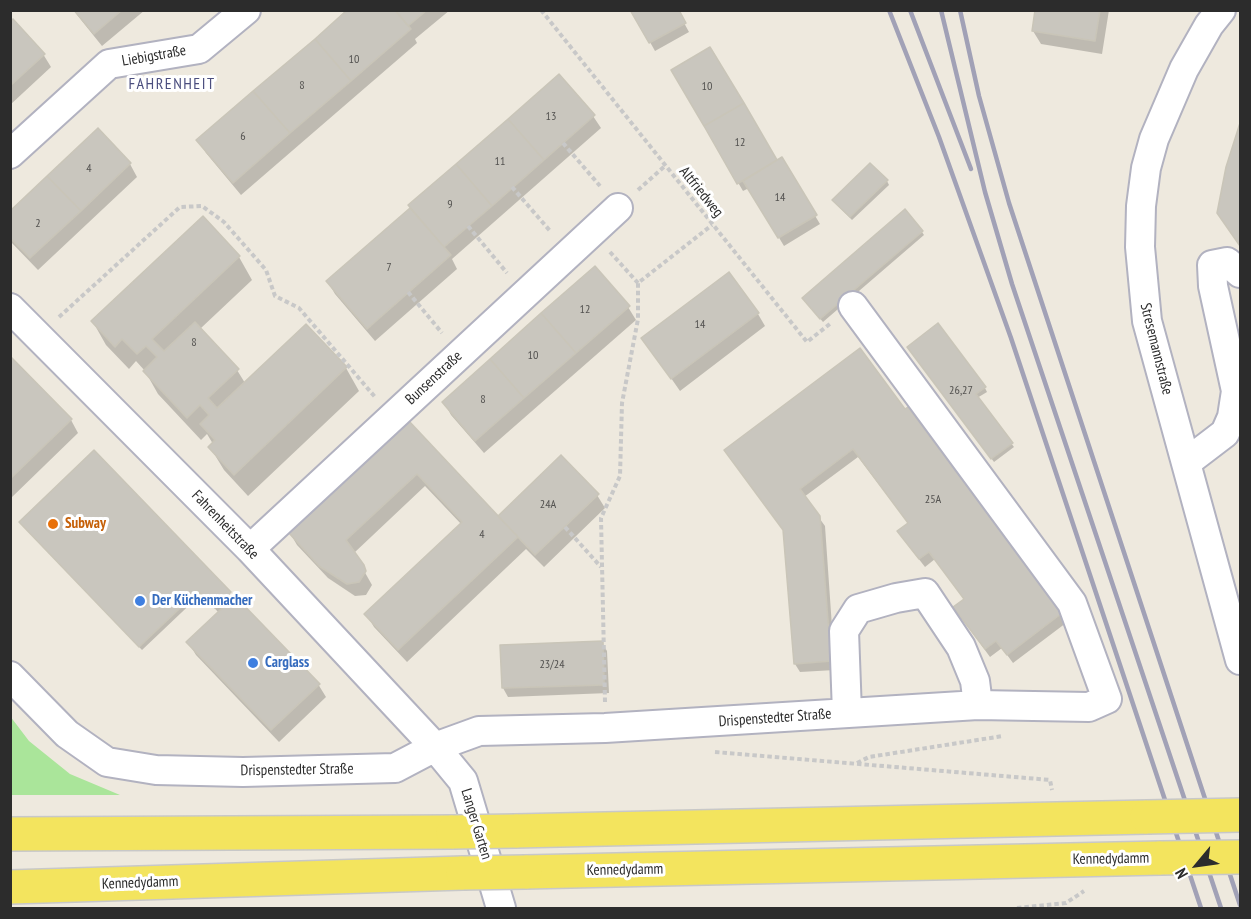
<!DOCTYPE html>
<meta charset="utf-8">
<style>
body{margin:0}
#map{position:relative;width:1251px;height:919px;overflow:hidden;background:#eee9de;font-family:"PT Sans Narrow",sans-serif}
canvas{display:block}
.frame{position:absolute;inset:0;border:12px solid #2c2c2c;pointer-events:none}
.north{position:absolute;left:1167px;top:835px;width:60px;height:60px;-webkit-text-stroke:4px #fff;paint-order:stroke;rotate:241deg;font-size:16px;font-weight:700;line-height:24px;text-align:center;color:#2c2c2c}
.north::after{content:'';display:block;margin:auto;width:21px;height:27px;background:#2c2c2c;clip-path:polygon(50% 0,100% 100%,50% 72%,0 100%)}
</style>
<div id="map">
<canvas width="1251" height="919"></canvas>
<div class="frame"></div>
<div class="north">N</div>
</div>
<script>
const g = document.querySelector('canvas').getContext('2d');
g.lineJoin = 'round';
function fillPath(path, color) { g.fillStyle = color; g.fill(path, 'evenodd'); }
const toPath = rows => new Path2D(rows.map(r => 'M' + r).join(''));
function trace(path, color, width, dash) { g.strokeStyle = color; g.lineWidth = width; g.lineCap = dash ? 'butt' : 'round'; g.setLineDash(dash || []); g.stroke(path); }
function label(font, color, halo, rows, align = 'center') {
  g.font = font + ' "PT Sans Narrow",sans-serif'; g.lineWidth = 6; g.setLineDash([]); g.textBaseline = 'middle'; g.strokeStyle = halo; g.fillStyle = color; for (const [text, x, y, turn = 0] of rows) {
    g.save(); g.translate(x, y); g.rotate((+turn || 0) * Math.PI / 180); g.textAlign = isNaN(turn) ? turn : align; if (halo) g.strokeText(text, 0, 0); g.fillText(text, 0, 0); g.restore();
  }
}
const green = toPath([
 [10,716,29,741,70,774,120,795,11,795]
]);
const shadow = toPath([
 [73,10,145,10,102,46],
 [349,10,450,10,415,39,417,43,241,195,206,153,198,140],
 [632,10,677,10,689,32,655,51],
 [1036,10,1109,10,1102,54,1041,44,1033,31],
 [10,24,43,54,51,67,10,105],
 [710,49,776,163,781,159,820,224,784,246,749,188,743,191,673,71],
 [593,116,601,128,452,259,457,269,375,341,335,294,328,282,412,208],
 [1240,126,1240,244,1221,217],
 [130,164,137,177,38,270,10,241,10,213],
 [887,181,889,185,852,220,836,204],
 [203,218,239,257,252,280,200,329,237,370,245,383,306,326,346,368,359,391,248,496,224,470,210,447,213,444,207,434,201,440,158,394,145,371,136,361,129,369,106,345,93,322],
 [922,232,924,235,823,322,806,302],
 [628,307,636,320,484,453,451,415,444,402],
 [758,314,765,326,680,391,643,338],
 [938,325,985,388,987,392,977,398,1014,447,994,462,912,351],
 [10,358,71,420,78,433,10,499],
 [907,410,1066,623,1013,663,1002,648,990,657,960,616,965,600,935,559,925,567,904,540,899,531,909,524,858,457,804,497,825,526,835,670,800,672,795,664,785,531,731,458],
 [408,422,498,518,597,495,605,508,544,567,526,549,407,662,374,627,366,614,462,525,425,486,354,553,372,585,366,595,355,596,328,578,297,545,290,533],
 [23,526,229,593,232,597,224,604,318,684,326,697,279,742,196,655,188,642,219,613,201,594,142,650],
 [602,643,607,651,609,693,508,697,503,688]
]);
const building = toPath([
 [74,10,122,10,94,34,74,10],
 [347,10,395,10,411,29,351,81,315,39,347,10],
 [395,10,427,10,408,26,395,10],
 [630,10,679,10,686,23,649,43,630,10],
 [1035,10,1100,10,1095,41,1032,31,1035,10],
 [13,19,45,54,10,86,10,22,13,19],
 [315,39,351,81,290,133,253,91,315,39],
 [710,47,744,103,704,126,671,70,710,47],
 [559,74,595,115,544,160,508,119,559,74],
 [253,91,290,133,233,183,196,140,253,91],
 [744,103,777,160,737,184,704,126,744,103],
 [508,119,544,160,492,206,456,164,508,119],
 [1240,123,1240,246,1217,213,1226,167,1240,123],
 [98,128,131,163,81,211,47,176,98,128],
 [782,157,817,215,778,238,743,181,782,157],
 [870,163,888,180,850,217,832,200,870,163],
 [456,164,492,206,444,247,408,205,456,164],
 [47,176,81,211,30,258,10,238,10,211,47,176],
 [410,208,451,255,367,329,326,281,410,208],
 [905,209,923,231,820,319,802,298,905,209],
 [203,216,240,256,152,339,164,351,195,322,239,369,208,398,217,408,306,324,347,367,234,475,208,447,215,440,200,424,209,415,200,405,187,418,143,371,157,357,146,346,137,354,122,339,115,347,91,321,203,216],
 [595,266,630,306,576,353,541,313,595,266],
 [729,272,759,313,671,379,641,338,729,272],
 [541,313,576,353,524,398,490,359,541,313],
 [938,323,986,387,976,394,1013,443,991,459,907,347,938,323],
 [860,348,905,409,908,407,1062,613,1007,655,996,641,985,649,953,607,964,599,929,552,919,559,897,531,908,523,853,449,800,489,820,516,831,661,794,664,783,530,724,450,860,348],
 [10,356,72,419,10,479,10,356],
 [490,359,524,398,475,441,442,402,490,359],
 [408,420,518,537,398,650,364,614,462,522,417,474,346,540,364,565,366,571,359,582,347,584,319,566,288,532,408,420],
 [94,450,231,592,215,608,198,591,139,647,19,522,94,450],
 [561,455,599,494,535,555,498,516,561,455],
 [235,596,320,684,271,730,186,642,235,596],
 [603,641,604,685,502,688,500,645,603,641]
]);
const path = toPath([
 [541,10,807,342,831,323],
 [563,143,600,186],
 [512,187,551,232],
 [638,190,665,166],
 [468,226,507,273],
 [610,252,638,283],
 [408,292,442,333],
 [59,317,180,207,202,206,224,222,266,270,275,296,299,308,375,397],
 [565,527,601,567],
 [605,702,601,518,620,476,622,403,638,319,638,283,712,225],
 [715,752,1050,780,1052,790],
 [857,763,869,757,1003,736],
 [1017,908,1066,903,1084,891]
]);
const minor = toPath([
 [1221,10,1209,25,1184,69,1154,139,1146,168,1141,206,1140,247,1147,321,1240,660],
 [10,154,109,64,199,49,246,10],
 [10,308,250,549,435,747,463,781,501,908],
 [1187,462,1225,433,1232,417,1236,391,1213,286,1212,265,1227,262,1240,273],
 [250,549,618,208],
 [10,676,67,734,107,762,156,770,243,772,395,768,435,747,479,731,605,728,978,705,1089,707,1107,699,1072,603,853,306],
 [847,713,844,631,858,609,896,598,925,593,961,647,975,681,978,705]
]);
const major = toPath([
 [515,831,1147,817],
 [10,834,453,832],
 [525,872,1161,858],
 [10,887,463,873]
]);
const rail = toPath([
 [889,10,939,137,1011,338,1201,908],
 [910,10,971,169],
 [941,10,985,192,1012,284,1221,908],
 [960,10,979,96,1009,203,1240,905]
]);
const majorBridge = toPath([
 [1147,817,1240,815],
 [453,832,515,831],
 [1161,858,1240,857],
 [463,873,525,872]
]);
const markers = [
 [53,524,6,"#e8710a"],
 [140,601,6,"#3f7fe0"],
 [253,663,6,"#3f7fe0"]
];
const numberNames = [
 ["10",354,60],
 ["8",302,86],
 ["10",707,87],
 ["13",551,117],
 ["6",243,137],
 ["12",740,143],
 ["11",500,162],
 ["4",89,169],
 ["14",780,198],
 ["9",450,205],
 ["2",38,224],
 ["7",389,268],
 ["12",585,310],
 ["14",700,325],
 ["8",194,343],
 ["10",533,356],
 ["26,27",961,391],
 ["8",483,400],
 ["25A",933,500],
 ["24A",548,505],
 ["4",482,535],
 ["23/24",552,665]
];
const streetNames = [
 ["Liebigstraße",154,56,-10],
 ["Altfriedweg",701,192,51],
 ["Stresemannstraße",1156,349,76],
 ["Bunsenstraße",434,378,-43],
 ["Fahrenheitstraße",225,525,46],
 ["Drispenstedter Straße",775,718,-4],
 ["Drispenstedter Straße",297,770,-1],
 ["Langer Garten",476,824,73],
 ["Kennedydamm",1111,859,-1],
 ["Kennedydamm",625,870,-1],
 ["Kennedydamm",140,883,-2]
];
const foodNames = [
 ["Subway",65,524]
];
const shopNames = [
 ["Der Küchenmacher",152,601],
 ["Carglass",265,663]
];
const neighbourhoodNames = [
 ["FAHRENHEIT",172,84]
];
fillPath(green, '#aae59a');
fillPath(shadow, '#0003');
fillPath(building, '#c9c6be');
trace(building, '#c9c5b8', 1.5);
trace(minor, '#b2b2c0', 32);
trace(major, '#c8c8c8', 36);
trace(path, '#c8c8c8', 4, [4.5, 3]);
trace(minor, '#fff', 28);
trace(major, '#f3e45e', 33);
trace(rail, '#a1a1b6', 4.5);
trace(majorBridge, '#c8c8c8', 36, []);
trace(majorBridge, '#f3e45e', 33);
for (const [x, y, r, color] of markers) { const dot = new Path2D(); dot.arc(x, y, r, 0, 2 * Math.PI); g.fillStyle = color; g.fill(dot); trace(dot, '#fff', 2); }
label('12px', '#535250', null, numberNames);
label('15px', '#2c2c2c', '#fff', streetNames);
label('bold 15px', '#c56008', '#fff', foodNames, 'left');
label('bold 15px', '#366cbe', '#fff', shopNames, 'left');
g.letterSpacing = '1.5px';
label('16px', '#4b4e7e', '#fff', neighbourhoodNames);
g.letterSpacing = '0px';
</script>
